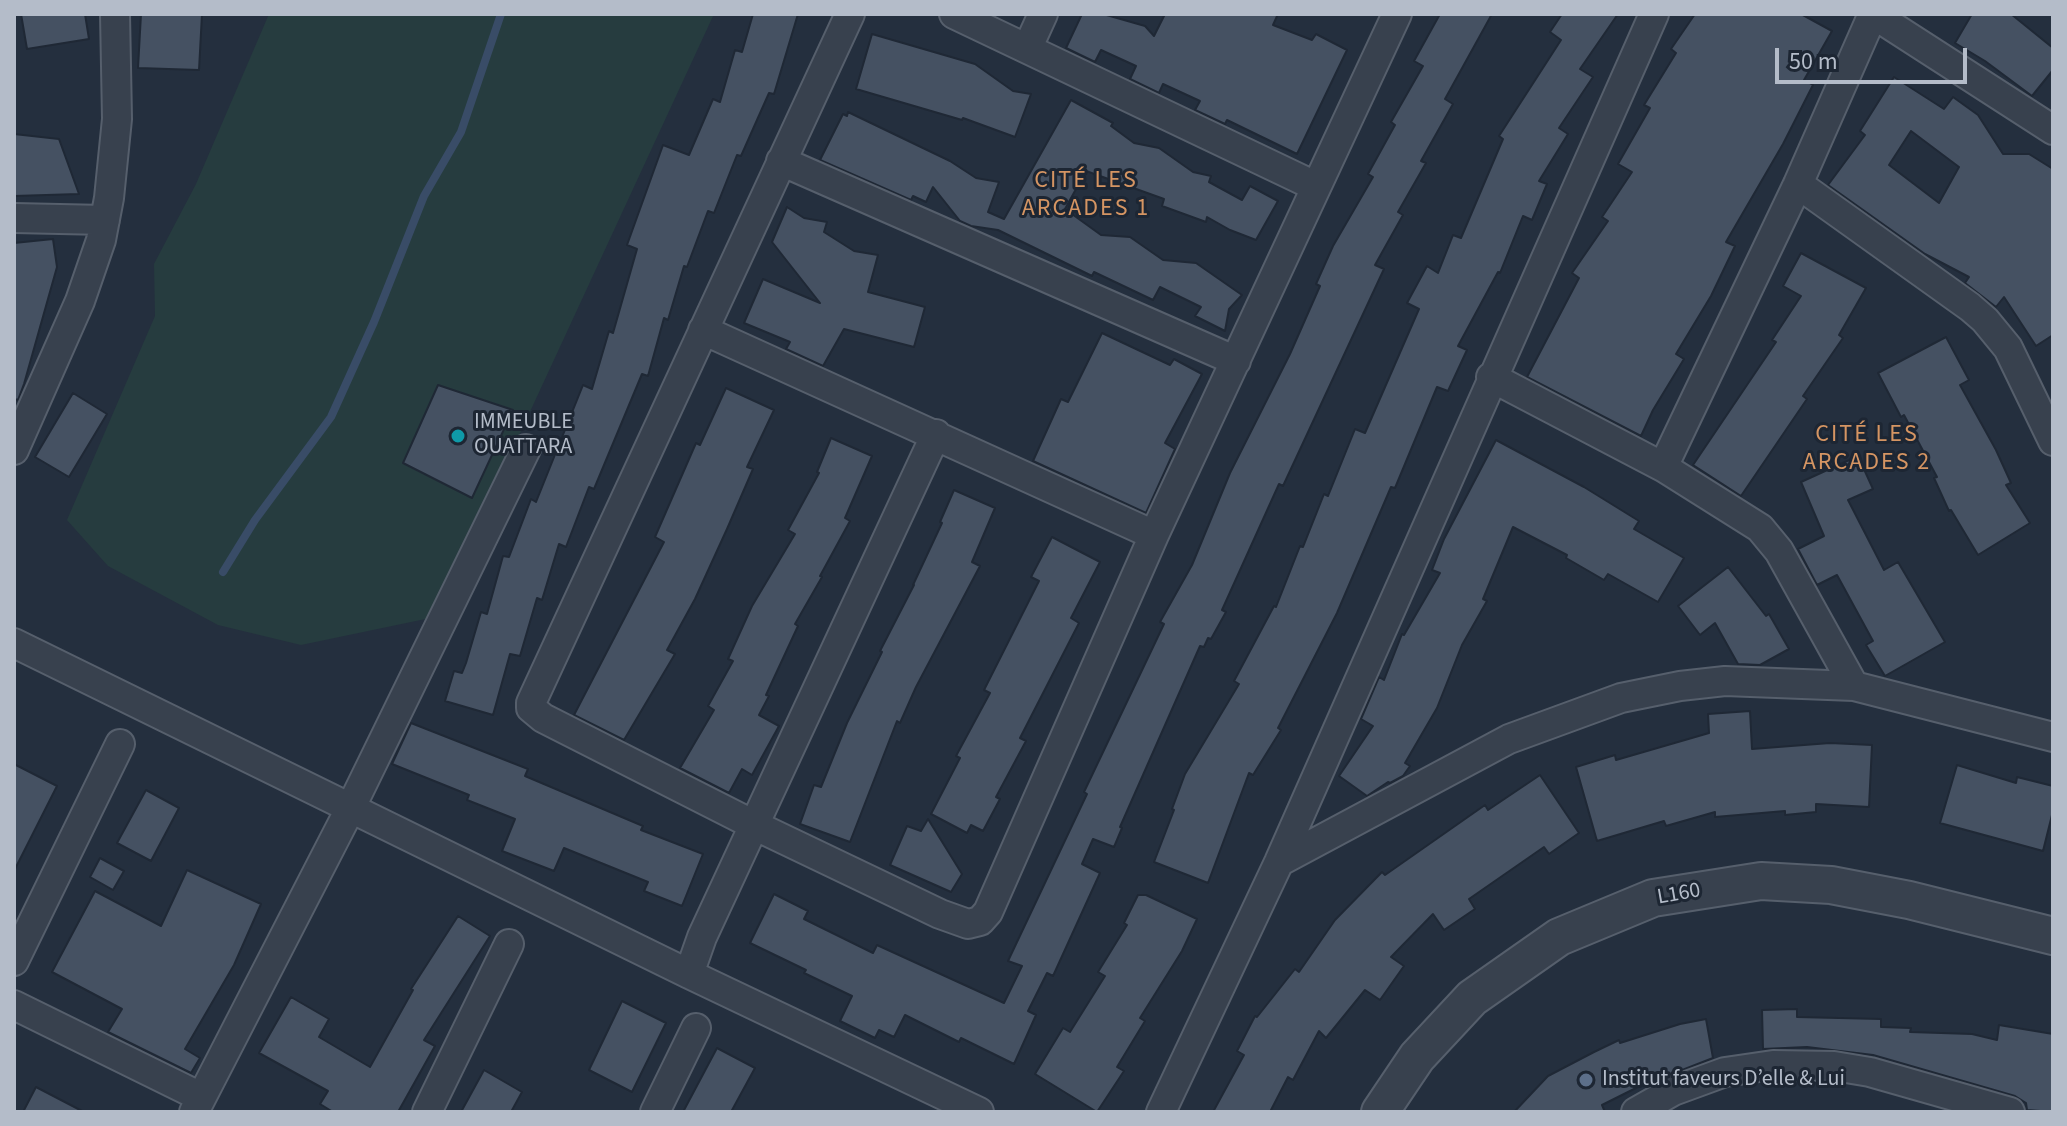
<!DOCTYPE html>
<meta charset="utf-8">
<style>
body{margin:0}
#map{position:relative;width:2067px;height:1126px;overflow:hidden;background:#242f3e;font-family:"Source Sans 3",sans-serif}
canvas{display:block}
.frame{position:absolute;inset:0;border:16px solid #b4bcc9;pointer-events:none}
.scale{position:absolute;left:1775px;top:48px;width:192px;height:36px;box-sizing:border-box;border:4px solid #b4bcc9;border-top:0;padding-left:10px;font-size:24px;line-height:28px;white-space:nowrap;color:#b4bcc9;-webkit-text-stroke:6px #1d2633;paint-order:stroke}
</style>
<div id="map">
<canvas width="2067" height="1126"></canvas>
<div class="frame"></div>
<div class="scale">50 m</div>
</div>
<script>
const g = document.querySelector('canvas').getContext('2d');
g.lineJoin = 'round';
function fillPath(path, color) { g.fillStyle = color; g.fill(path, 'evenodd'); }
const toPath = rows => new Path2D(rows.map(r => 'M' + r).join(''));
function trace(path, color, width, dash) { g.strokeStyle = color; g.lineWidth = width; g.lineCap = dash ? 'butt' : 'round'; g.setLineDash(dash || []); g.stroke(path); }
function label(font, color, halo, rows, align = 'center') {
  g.font = font + ' "Source Sans 3",sans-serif'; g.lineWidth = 6; g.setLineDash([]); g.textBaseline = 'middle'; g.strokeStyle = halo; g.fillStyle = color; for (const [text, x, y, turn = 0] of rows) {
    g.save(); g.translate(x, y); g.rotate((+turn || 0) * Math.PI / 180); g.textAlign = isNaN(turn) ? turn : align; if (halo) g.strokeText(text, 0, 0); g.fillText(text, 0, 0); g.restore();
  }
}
const green = toPath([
 [269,14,714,14,435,617,301,645,218,625,108,566,67,520,155,316,154,264,196,184]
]);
const stream = toPath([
 [223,572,255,520,331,417,374,322,424,196,461,132,501,14]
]);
const building = toPath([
 [21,14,85,14,89,39,27,49,21,14],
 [141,14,202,14,199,70,138,68,141,14],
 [753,14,798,14,774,94,769,93,741,156,737,155,714,213,708,211,687,267,684,266,668,320,664,318,648,376,642,374,594,489,589,487,566,547,559,544,542,600,537,598,520,656,510,654,493,715,445,701,454,671,462,673,466,663,481,612,487,614,503,556,509,557,531,499,536,502,583,385,592,389,609,331,613,333,637,249,627,245,663,145,689,155,713,99,720,102,735,50,742,52,753,14],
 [1082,14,1103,14,1145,26,1154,36,1165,14,1278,14,1273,25,1312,40,1316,34,1347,50,1297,154,1227,120,1225,124,1195,110,1200,101,1163,84,1159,93,1130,79,1136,66,1101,50,1095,62,1066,48,1082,14],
 [1440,14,1492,14,1445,99,1453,104,1421,161,1426,163,1398,212,1403,215,1375,265,1384,269,1377,284,1283,486,1279,484,1222,610,1226,612,1211,639,1208,638,1204,647,1200,646,1120,827,1122,828,1114,847,1093,839,1082,864,1100,873,1053,976,1047,973,1028,1011,1036,1015,1014,1064,961,1038,959,1042,905,1015,894,1037,879,1030,875,1038,840,1021,852,996,804,973,806,970,750,943,774,894,808,911,804,919,873,953,877,945,1004,1003,1022,966,1008,961,1087,794,1084,792,1164,624,1160,622,1192,565,1230,473,1290,354,1320,286,1316,284,1333,246,1373,177,1368,174,1395,125,1391,122,1423,66,1414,61,1440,14],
 [1562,14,1618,14,1580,69,1593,77,1559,128,1568,134,1539,181,1547,184,1532,220,1523,216,1500,273,1498,272,1458,346,1467,350,1448,391,1437,387,1395,488,1391,487,1337,613,1278,728,1281,730,1253,775,1249,773,1208,883,1154,862,1174,810,1172,809,1185,774,1239,684,1234,681,1274,606,1276,607,1300,546,1303,547,1324,494,1328,496,1355,429,1365,433,1419,309,1407,303,1427,266,1438,273,1453,235,1461,238,1503,139,1499,136,1561,40,1550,32,1562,14],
 [1695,14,1801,14,1832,31,1804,80,1813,85,1783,144,1726,242,1735,246,1711,296,1676,354,1684,359,1653,410,1641,436,1527,377,1579,278,1572,273,1608,221,1602,217,1632,172,1618,164,1650,108,1644,105,1676,53,1671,49,1695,14],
 [1972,14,2011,14,2053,48,2053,70,2032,96,1985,61,1955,43,1972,14],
 [872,34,975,64,1013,91,1031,94,1015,137,963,118,962,120,856,89,872,34],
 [1894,77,1944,109,1953,97,1978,115,2003,154,2029,154,2053,169,2053,335,2036,346,2004,297,1996,307,1965,283,1969,277,1925,254,1828,185,1865,135,1860,131,1894,77],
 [1911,131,1959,167,1939,203,1889,165,1911,131],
 [1071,100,1113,123,1111,126,1134,143,1159,148,1193,172,1211,176,1209,182,1242,200,1250,186,1278,201,1256,240,1230,230,1207,217,1206,222,1162,206,1164,199,1086,171,1065,209,1101,235,1130,237,1163,260,1196,263,1242,295,1229,309,1225,331,1195,316,1201,307,1160,287,1153,300,1094,272,1092,276,998,230,971,226,960,221,933,187,926,202,913,196,911,200,820,160,843,114,847,116,848,112,950,161,976,178,999,182,988,212,1004,219,1071,100],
 [14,134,59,139,79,194,14,196,14,134],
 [787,207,804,218,827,222,824,232,854,251,878,255,868,292,925,307,914,347,844,329,823,366,786,349,790,342,744,323,763,279,820,303,772,242,787,207],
 [53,239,57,267,24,384,18,400,14,399,14,243,53,239],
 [1801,253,1866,288,1839,335,1843,338,1803,396,1807,399,1741,496,1693,465,1776,342,1772,340,1801,296,1783,286,1801,253],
 [1102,333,1170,365,1174,359,1202,374,1165,443,1175,449,1146,513,1033,461,1061,399,1068,402,1102,333],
 [1946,337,1969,380,1960,385,1996,450,2011,483,2006,485,2030,523,1978,555,1951,510,1949,511,1934,478,1937,477,1904,415,1901,417,1878,373,1946,337],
 [438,385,513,410,472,498,403,463,438,385],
 [726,388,774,410,747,467,753,469,727,529,695,599,667,650,675,654,624,740,574,715,664,542,655,537,696,443,700,445,726,388],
 [73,393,107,414,69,477,35,457,73,393],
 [831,438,872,456,845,518,850,521,820,576,822,577,795,624,798,626,766,695,769,696,759,715,779,726,752,775,742,769,729,793,680,768,714,710,708,706,733,661,728,659,752,606,795,534,788,530,819,473,817,472,831,438],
 [1496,440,1584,487,1639,521,1634,529,1684,558,1658,602,1608,574,1604,580,1566,558,1567,555,1513,527,1483,599,1487,601,1462,645,1437,708,1405,763,1410,766,1403,776,1390,783,1388,782,1367,796,1339,776,1373,726,1361,719,1379,677,1384,680,1402,634,1404,635,1440,573,1432,570,1444,539,1496,440],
 [1858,456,1873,489,1848,500,1884,570,1898,562,1945,642,1885,676,1866,645,1873,641,1837,575,1817,585,1798,549,1824,536,1801,482,1858,456],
 [954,490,995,508,972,562,980,566,916,687,900,723,897,721,850,842,800,824,814,785,821,787,847,723,882,652,880,651,914,585,913,585,942,523,940,522,954,490],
 [1052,537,1100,562,1071,618,1079,623,1020,738,1026,741,996,797,1000,799,983,831,971,825,967,833,931,814,960,758,956,756,990,693,984,690,1039,581,1031,577,1052,537],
 [1728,567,1766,616,1769,614,1789,649,1760,665,1738,664,1715,623,1700,635,1678,606,1728,567],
 [1750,711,1752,749,1830,743,1872,745,1869,807,1816,804,1816,812,1785,815,1785,811,1715,817,1715,812,1666,826,1664,821,1597,841,1576,767,1615,755,1616,760,1709,733,1708,714,1750,711],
 [411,723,528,769,525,776,643,826,641,830,703,854,682,906,644,891,648,882,564,848,554,871,502,851,515,819,467,800,469,795,392,764,411,723],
 [14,764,57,786,14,871,14,764],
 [1957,765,2016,783,2017,777,2053,786,2053,811,2043,851,1940,823,1957,765],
 [1540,775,1579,833,1549,854,1544,847,1469,899,1475,909,1444,930,1433,914,1391,957,1404,966,1380,1000,1365,990,1326,1038,1319,1031,1293,1080,1288,1077,1270,1112,1213,1112,1244,1055,1237,1051,1255,1016,1257,1017,1295,969,1299,972,1335,920,1382,872,1385,875,1485,805,1488,810,1540,775],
 [146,790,179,808,151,861,117,843,146,790],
 [928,819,962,874,951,892,890,865,907,826,921,831,928,819],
 [100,858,124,871,113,890,90,877,100,858],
 [187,870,261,904,234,965,185,1049,200,1058,191,1073,108,1032,122,1009,52,972,95,891,161,926,187,870],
 [1138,895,1146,895,1197,919,1182,951,1140,1018,1145,1021,1117,1067,1124,1071,1097,1112,1035,1074,1063,1028,1070,1032,1105,976,1098,972,1127,925,1124,923,1138,895],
 [458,916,490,936,424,1040,435,1046,398,1112,333,1112,320,1104,328,1091,259,1053,291,997,329,1019,319,1037,370,1067,413,990,411,989,458,916],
 [622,1001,666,1023,632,1092,589,1070,622,1001],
 [1797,1009,1797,1017,1881,1019,1881,1027,1911,1028,1910,1032,1972,1034,1997,1040,1999,1025,2053,1034,2053,1112,2027,1110,2026,1103,2015,1096,1873,1055,1807,1047,1763,1049,1762,1010,1797,1009],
 [1706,1019,1713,1058,1636,1088,1602,1105,1605,1112,1514,1112,1548,1076,1594,1052,1619,1040,1620,1043,1680,1024,1706,1019],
 [717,1048,755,1068,731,1112,683,1112,717,1048],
 [484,1070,522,1092,511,1112,461,1112,484,1070],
 [36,1087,84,1112,23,1112,36,1087]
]);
const minor = toPath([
 [850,14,531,703,531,708,543,718,754,825,940,914,968,924,980,921,988,912,1154,535,1397,14],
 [954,14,1315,186],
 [1873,14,2053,130],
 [1028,47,1043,14],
 [781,161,1236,361],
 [1798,184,1970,307,1985,320,2008,348,2053,441],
 [14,218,105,220],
 [703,330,1154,535],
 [1491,377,1663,467,1760,528,1779,551,1854,686],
 [14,450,80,301,101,240,109,198,117,119,115,14],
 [1663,467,1798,184,1873,14],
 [14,643,689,974,979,1112],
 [1279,862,1509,739,1621,698,1680,686,1725,681,1854,686,2053,737],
 [14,961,120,744],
 [689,974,702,937,936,434],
 [14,1005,201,1097],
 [194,1112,350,809,526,449],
 [427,1112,509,944],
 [655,1112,696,1028],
 [1161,1112,1279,862,1654,14],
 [1636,1112,1673,1091,1725,1072,1773,1065,1834,1066,1870,1072,2010,1112]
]);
const tertiary = toPath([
 [1380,1112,1417,1057,1472,998,1559,937,1653,898,1761,881,1831,885,1909,900,2053,936]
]);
const markers = [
 [458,436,8,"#0f9aa8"],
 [1586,1080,8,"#5c6f8a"]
];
const poiNames = [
 ["IMMEUBLE",474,423],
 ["OUATTARA",474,448],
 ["Institut faveurs D’elle & Lui",1602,1080]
];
const streetNames = [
 ["L160",1679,895,-10]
];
const neighbourhoodNames = [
 ["CITÉ LES",1086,182],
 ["ARCADES 1",1086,210],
 ["CITÉ LES",1867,436],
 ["ARCADES 2",1867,464]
];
fillPath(green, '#263c3f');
trace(stream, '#394c67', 8);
fillPath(building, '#455162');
trace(building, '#1f2835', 2);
trace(minor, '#565f6c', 32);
trace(tertiary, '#565f6c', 40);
trace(minor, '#38414e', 28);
trace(tertiary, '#38414e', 36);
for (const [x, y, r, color] of markers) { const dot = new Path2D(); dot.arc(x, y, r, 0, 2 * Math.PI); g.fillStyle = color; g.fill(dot); trace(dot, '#1d2633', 3); }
label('22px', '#b4bcc9', '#1d2633', poiNames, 'left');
label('22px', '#b4bcc9', '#1d2633', streetNames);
g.letterSpacing = '2px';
label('24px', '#d59563', '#1d2633', neighbourhoodNames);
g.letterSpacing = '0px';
</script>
